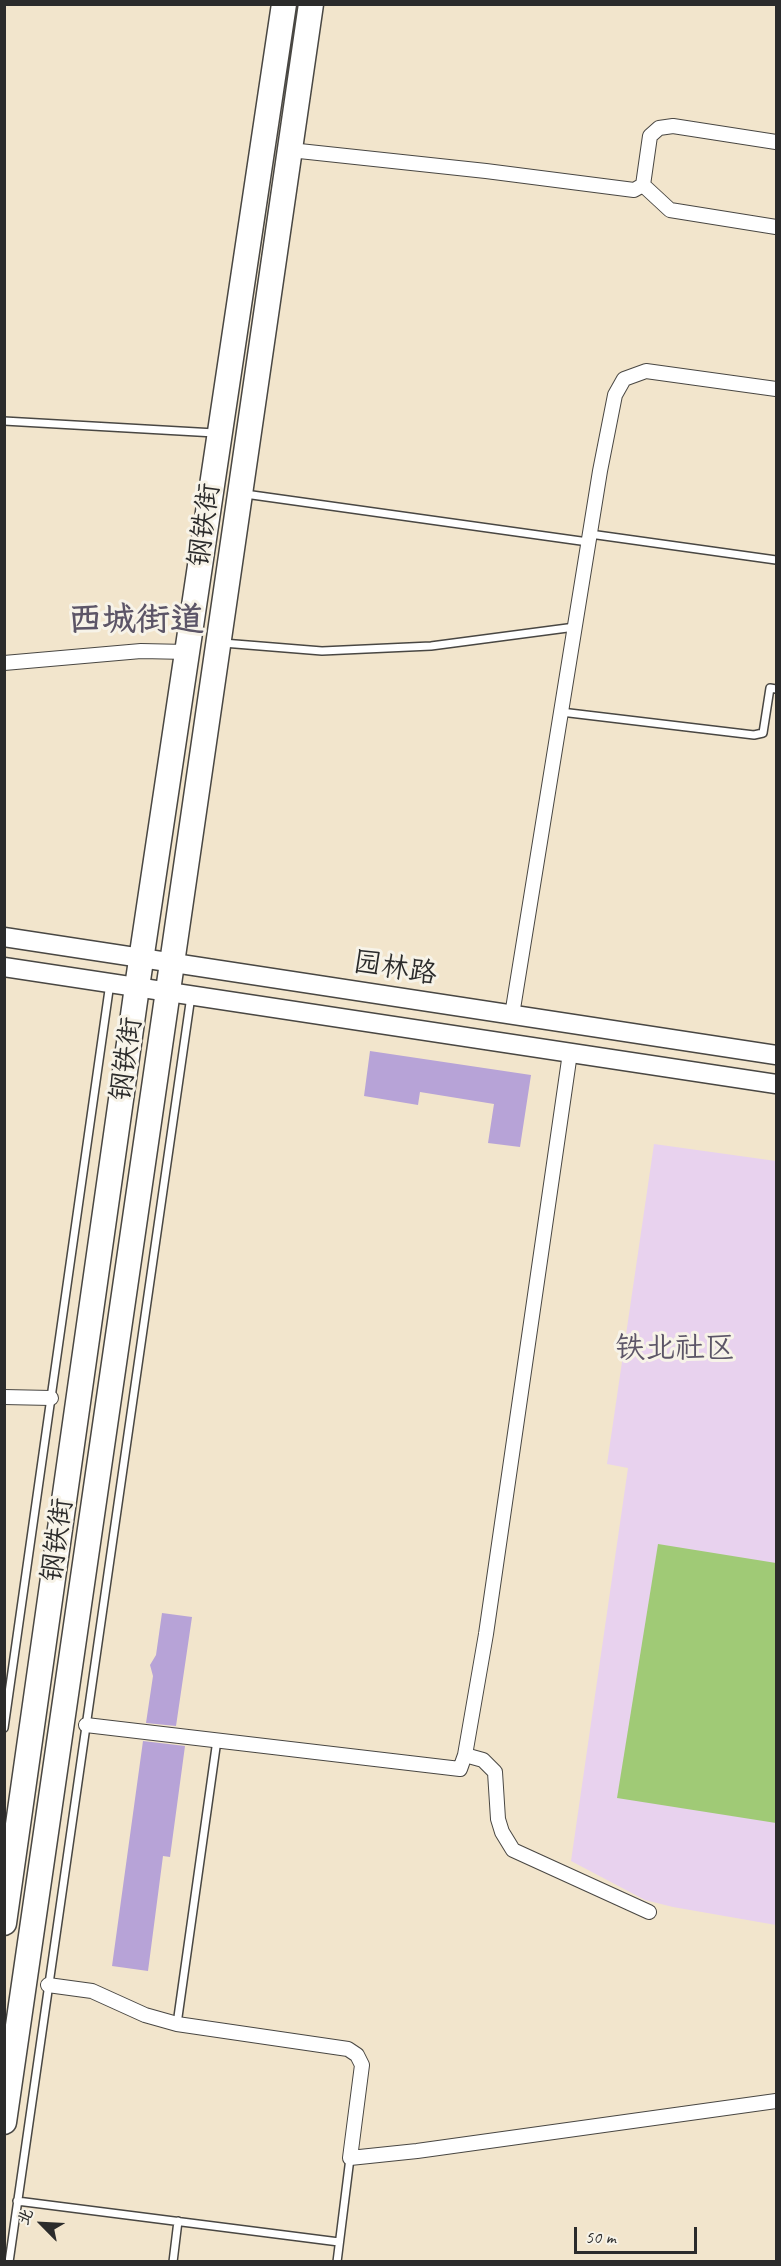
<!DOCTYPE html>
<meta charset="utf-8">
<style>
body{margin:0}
#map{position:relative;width:781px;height:2266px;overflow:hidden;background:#f2e5cc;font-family:Caveat,"LXGW WenKai TC",sans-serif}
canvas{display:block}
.frame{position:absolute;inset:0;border:6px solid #2b2b2b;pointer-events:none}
.north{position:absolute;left:12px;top:2194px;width:60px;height:60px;-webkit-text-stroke:4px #f7f3e8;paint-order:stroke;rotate:294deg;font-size:16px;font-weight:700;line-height:24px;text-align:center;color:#2b2b2b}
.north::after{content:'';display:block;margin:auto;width:21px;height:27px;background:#2b2b2b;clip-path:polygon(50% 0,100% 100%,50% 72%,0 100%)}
.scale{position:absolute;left:574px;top:2227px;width:123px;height:27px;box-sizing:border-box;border:3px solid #2b2b2b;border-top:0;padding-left:8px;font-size:18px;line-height:21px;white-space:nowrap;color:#2b2b2b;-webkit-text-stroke:4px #f7f3e8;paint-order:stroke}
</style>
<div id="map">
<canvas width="781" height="2266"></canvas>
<div class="frame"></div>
<div class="north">北</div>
<div class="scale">50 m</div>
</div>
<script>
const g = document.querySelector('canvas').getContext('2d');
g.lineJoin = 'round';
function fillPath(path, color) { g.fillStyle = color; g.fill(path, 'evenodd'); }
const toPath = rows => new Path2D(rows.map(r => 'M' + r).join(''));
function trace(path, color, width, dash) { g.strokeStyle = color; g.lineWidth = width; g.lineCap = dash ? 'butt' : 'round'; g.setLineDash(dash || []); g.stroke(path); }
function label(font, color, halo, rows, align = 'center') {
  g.font = font + ' Caveat,"LXGW WenKai TC",sans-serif'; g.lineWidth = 6; g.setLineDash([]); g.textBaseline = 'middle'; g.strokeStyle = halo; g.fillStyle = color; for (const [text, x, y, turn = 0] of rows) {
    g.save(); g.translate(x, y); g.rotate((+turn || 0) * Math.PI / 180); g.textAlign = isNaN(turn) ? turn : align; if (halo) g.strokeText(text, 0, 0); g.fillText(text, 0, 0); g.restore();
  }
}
const built = toPath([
 [654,1144,776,1161,776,1925,673,1907,645,1900,571,1861,628,1468,607,1464]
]);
const green = toPath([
 [658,1544,776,1563,776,1823,617,1798]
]);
const building = toPath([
 [370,1051,531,1075,520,1147,488,1143,494,1104,420,1092,418,1105,364,1096],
 [162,1613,192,1617,176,1726,146,1723,153,1676,150,1665,156,1655],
 [143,1741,185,1746,170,1857,163,1856,148,1971,112,1966]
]);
const lane = toPath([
 [4,421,215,433],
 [245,494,588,542],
 [590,534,776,560],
 [223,643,322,651,431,646,575,627],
 [561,712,754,735,763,733,770,688,776,689],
 [4,1728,110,983],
 [177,2024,217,1740],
 [17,2201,339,2242],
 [9,2262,191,996],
 [173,2262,178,2221],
 [337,2262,350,2158]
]);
const street = toPath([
 [290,150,486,171,634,190,643,185,650,136,659,128,673,126,776,142],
 [643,185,670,210,776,227],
 [4,663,141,651,187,652],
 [512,1015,600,471,615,395,624,379,646,371,776,389],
 [4,1397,51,1398],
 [86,1725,460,1769,465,1755,486,1634,570,1053],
 [465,1755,483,1760,495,1772,498,1819,502,1832,513,1850,649,1912],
 [48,1985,92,1991,145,2015,177,2024,348,2049,357,2055,362,2065,350,2158,417,2151,776,2101]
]);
const secondary = toPath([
 [4,937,776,1055],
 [4,967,776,1084]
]);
const highway = toPath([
 [4,1923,137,987,284,4],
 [4,2122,311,4]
]);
const streetNames = [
 ["钢铁街",205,525,-82],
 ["园林路",395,969,9],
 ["钢铁街",127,1059,-82],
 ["钢铁街",58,1540,-82]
];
const neighbourhoodNames = [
 ["铁北社区",675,1349]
];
const districtNames = [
 ["西城街道",136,621]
];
fillPath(built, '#e8d2ee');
fillPath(green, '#a0ca76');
fillPath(building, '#b7a3d7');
trace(lane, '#494743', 10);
trace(street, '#494743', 16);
trace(secondary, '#494743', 21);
trace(highway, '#494743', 27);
trace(lane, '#fff', 7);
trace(street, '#fff', 14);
trace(secondary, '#fff', 18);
trace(highway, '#fff', 24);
label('28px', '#2b2b2b', '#f7f3e8', streetNames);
label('30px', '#5c5567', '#f7f3e8', neighbourhoodNames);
label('bold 34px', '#5c5567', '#f7f3e8', districtNames);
</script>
